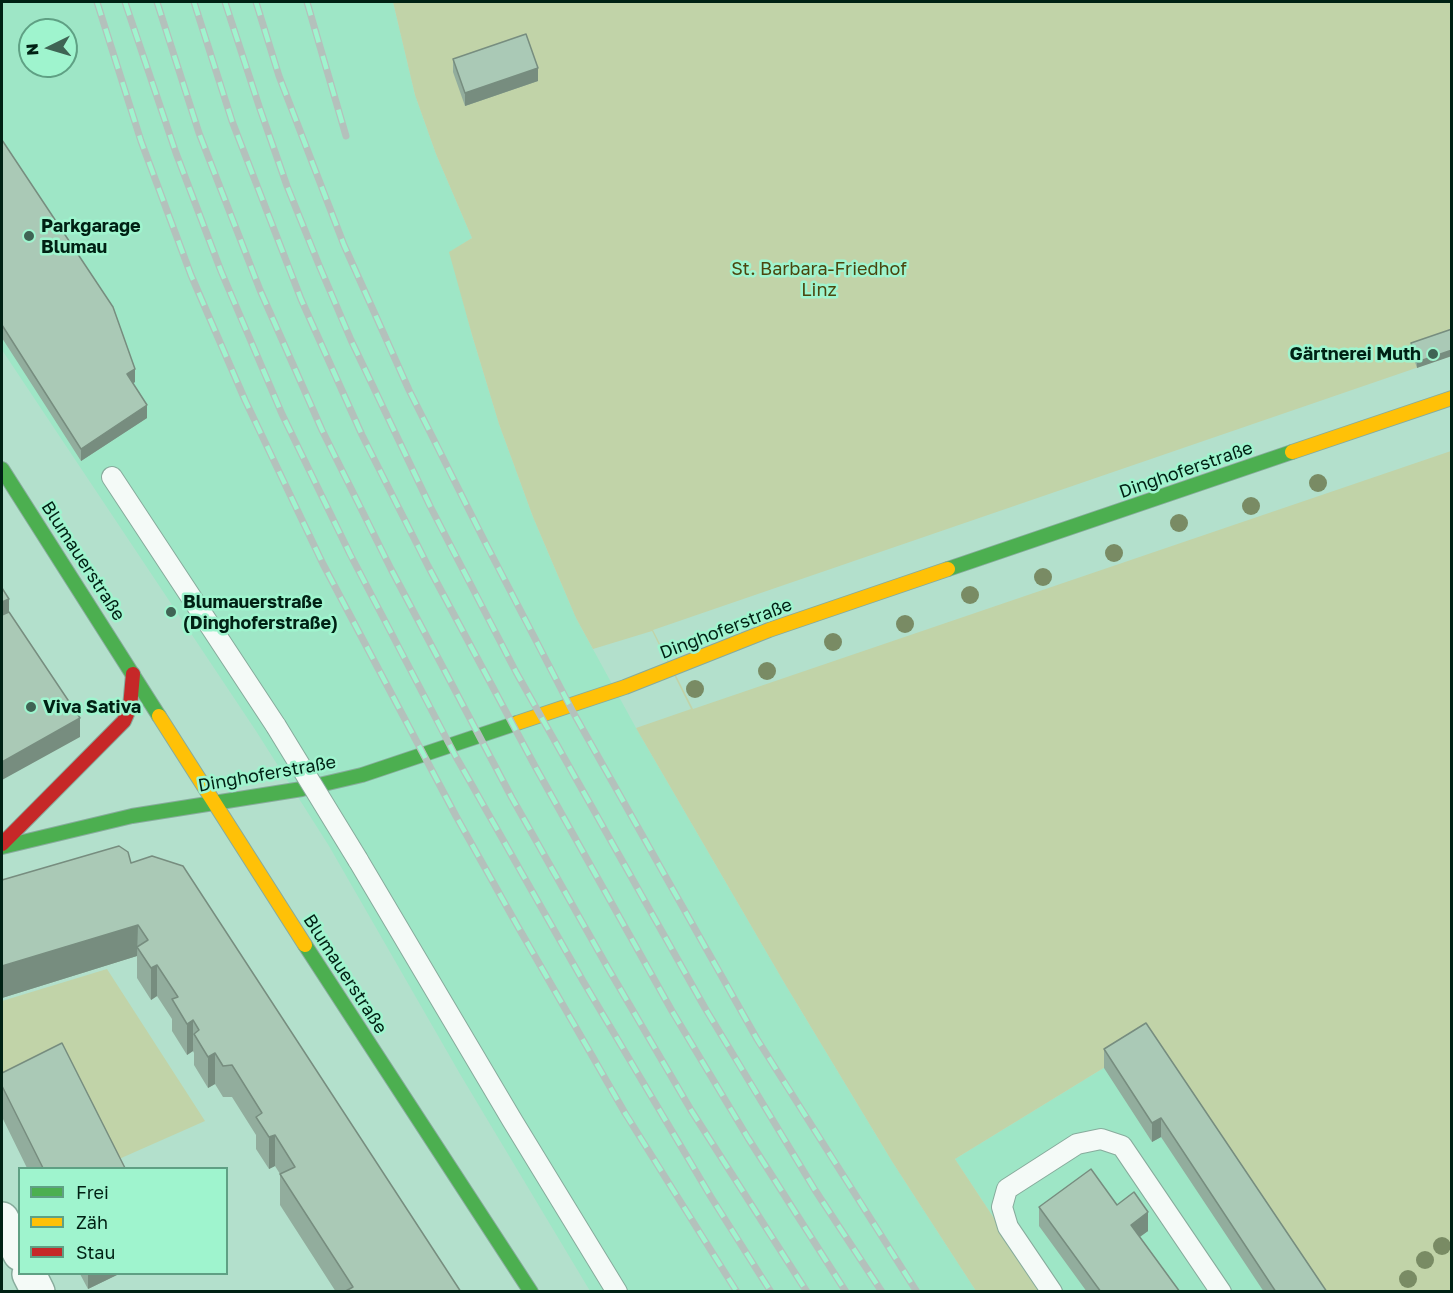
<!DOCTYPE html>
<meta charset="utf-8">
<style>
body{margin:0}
#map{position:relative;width:1453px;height:1293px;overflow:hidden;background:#b3e0cc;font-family:"Golos Text",sans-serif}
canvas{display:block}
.frame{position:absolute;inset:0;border:3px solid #002114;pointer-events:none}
.legend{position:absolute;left:18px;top:1167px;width:210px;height:108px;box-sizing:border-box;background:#9ff4ce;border:2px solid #5fa084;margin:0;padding:8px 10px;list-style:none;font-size:18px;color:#002114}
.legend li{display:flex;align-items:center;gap:12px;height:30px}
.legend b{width:30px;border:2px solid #5fa084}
.north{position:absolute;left:18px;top:18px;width:60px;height:60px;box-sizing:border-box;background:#9ff4ce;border:2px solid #5fa084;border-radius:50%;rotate:265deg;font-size:16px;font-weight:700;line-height:24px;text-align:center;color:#002114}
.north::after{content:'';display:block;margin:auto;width:21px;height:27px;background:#3f6454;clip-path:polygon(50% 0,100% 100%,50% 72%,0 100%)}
</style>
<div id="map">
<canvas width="1453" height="1293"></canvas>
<div class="frame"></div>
<ul class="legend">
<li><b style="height:8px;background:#4caf50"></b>Frei</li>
<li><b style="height:8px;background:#ffc107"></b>Zäh</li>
<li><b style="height:8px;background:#c62828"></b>Stau</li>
</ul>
<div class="north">N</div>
</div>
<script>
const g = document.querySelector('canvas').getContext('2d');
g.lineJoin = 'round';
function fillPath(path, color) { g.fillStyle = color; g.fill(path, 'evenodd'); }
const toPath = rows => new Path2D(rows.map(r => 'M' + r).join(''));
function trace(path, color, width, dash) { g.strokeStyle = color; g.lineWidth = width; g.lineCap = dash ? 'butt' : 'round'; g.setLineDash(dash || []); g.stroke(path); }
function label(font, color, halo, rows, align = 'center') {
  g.font = font + ' "Golos Text",sans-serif'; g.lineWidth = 5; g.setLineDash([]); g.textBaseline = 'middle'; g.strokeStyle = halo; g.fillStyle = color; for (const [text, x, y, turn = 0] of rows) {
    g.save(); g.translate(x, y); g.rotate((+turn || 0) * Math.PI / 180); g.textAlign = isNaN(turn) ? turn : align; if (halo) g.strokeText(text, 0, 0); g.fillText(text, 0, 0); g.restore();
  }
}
const built = toPath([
 [2,2,393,2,415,95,436,154,472,238,450,252,472,335,499,424,533,517,576,618,636,728,785,984,893,1163,976,1291,590,1291,460,1074,329,846,256,731,2,350],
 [30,30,66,30,66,66,30,66],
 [1146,1042,1314,1291,1042,1291,955,1159]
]);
const green = toPath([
 [393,2,1451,2,1451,356,653,630,693,709,1451,451,1451,1291,1314,1291,1146,1042,955,1159,1042,1291,976,1291,893,1163,785,984,636,728,691,709,652,631,593,649,576,618,533,517,499,424,472,335,449,252,472,238,436,154,415,95],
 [107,969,205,1121,119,1159,2,1091,2,1001]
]);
const lane = toPath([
 [112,477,276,726],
 [358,860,512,1120,617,1292],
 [1052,1292,1008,1227,1002,1207,1007,1189,1077,1144,1101,1139,1122,1146,1221,1292]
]);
const street = toPath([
 [2,1219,20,1254],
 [29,1274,38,1292]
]);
const fast = toPath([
 [2,469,159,716],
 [948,569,1292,452],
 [2,847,132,816,302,789,362,775,517,723],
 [305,945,531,1292]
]);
const slow = toPath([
 [1292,452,1452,398],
 [159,716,305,945],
 [517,723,625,687,769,630,948,569]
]);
const jam = toPath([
 [2,844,124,721,130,707,133,674]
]);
const rail = toPath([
 [97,2,141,141,191,275,245,400,323,564,456,816,517,925,625,1113,737,1292],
 [125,2,176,153,221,271,282,414,350,554,455,755,583,981,711,1197,771,1292],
 [157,2,199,133,260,290,322,430,391,569,512,798,608,968,691,1110,807,1292],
 [194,2,232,121,301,299,362,435,428,566,536,768,672,1011,748,1138,846,1292],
 [225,2,260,109,287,186,319,265,351,340,430,506,516,672,705,1008,815,1190,882,1292],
 [256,2,279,76,344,245,409,390,484,540,573,712,757,1039,917,1292],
 [307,2,346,136]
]);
const laneBridge = toPath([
 [276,726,358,860]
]);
const trees = [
 [1318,483],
 [1251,506],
 [1179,523],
 [1114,553],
 [1043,577],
 [970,595],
 [905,624],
 [833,642],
 [767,671],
 [695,689],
 [1442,1246],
 [1425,1260],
 [1408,1279]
];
const wall = toPath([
 [453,59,538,81,465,106,453,72],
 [2,140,135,382,133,383,147,418,81,461,2,338],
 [1452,329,1417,368,1411,350,1411,343],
 [131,863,461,1292,336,1292,280,1205,280,1174,275,1166,269,1169,256,1149,256,1135,232,1097,223,1097,215,1084,208,1088,194,1065,194,1053,193,1051,187,1055,172,1031,172,1019,157,996,151,1000,137,978,137,956,2,998,2,880],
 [1104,1049,1327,1292,1264,1292,1161,1137,1152,1142,1104,1068],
 [2,1073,125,1168,27,1168,2,1117],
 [1117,1205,1148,1231,1140,1237,1180,1292,1087,1292,1039,1226,1039,1207],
 [80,1274,119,1274,88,1289]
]);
const shadedWall = toPath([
 [538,68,538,81,465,106,465,93],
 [1452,350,1452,356,1417,368,1417,362],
 [135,369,135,382,127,387,127,374],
 [147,405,147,418,81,461,81,449],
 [9,599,9,630,2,633,2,602],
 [80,718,80,737,2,780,2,762],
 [138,925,137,956,2,998,2,966],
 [157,965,157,996,151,1000,151,968],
 [193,1020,193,1051,187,1055,187,1024],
 [215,1053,215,1084,208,1088,208,1057],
 [1161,1118,1161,1137,1152,1142,1152,1123],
 [275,1135,275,1166,269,1169,269,1137],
 [1148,1212,1148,1231,1131,1243,1131,1225],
 [88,1274,119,1274,88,1289]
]);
const building = toPath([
 [526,34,538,68,465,93,453,59,526,34],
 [2,140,113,307,135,369,127,374,147,405,81,449,2,325,2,140],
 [1452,329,1452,350,1417,362,1411,343,1452,329],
 [2,588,9,599,2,602,2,588],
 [9,612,80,718,2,762,2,615,9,612],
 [119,846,128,852,131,863,152,856,183,866,461,1292,344,1292,353,1287,280,1174,295,1167,275,1135,269,1137,256,1117,262,1113,232,1065,223,1066,215,1053,208,1057,194,1034,199,1030,193,1020,187,1024,172,999,178,997,157,965,151,968,137,947,148,940,138,925,2,966,2,880,119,846],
 [1146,1023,1327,1292,1276,1292,1161,1118,1152,1123,1104,1049,1146,1023],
 [62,1043,125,1168,43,1168,2,1086,2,1073,62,1043],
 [1091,1169,1117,1205,1134,1192,1148,1212,1131,1225,1180,1292,1101,1292,1039,1207,1091,1169]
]);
const markers = [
 [29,236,6,"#3f6454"],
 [1433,354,6,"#3f6454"],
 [171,612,6,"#3f6454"],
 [31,707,6,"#3f6454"]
];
const poiNames = [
 ["Parkgarage",41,226],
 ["Blumau",41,247],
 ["Gärtnerei Muth",1421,354,"right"],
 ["Blumauerstraße",183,602],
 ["(Dinghoferstraße)",183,623],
 ["Viva Sativa",43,707]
];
const parkNames = [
 ["St. Barbara-Friedhof",819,269],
 ["Linz",819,290]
];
const streetNames = [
 ["Dinghoferstraße",1186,470,-19],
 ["Blumauerstraße",83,561,57],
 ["Dinghoferstraße",726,629,-21],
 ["Dinghoferstraße",267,774,-10],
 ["Blumauerstraße",345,974,57]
];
fillPath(built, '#9ee6c6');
fillPath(green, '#c1d3a8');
trace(lane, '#87ab9c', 22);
trace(street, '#87ab9c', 36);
trace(fast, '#87ab9c', 16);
trace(slow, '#87ab9c', 16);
trace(jam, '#87ab9c', 16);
trace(lane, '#f4faf7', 20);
trace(street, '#f4faf7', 33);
trace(fast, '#4caf50', 14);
trace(slow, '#ffc107', 14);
trace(jam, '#c62828', 14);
trace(rail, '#b4c1bc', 7);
trace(rail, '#9ff4ce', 4.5, [14]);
trace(laneBridge, '#87ab9c', 22, []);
trace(laneBridge, '#f4faf7', 20);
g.fillStyle = '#798b64';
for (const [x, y] of trees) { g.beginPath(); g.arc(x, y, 9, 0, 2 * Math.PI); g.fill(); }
fillPath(wall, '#92ad9d');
fillPath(shadedWall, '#778d7f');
fillPath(building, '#aac9b6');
trace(building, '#778d7f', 1.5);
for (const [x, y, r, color] of markers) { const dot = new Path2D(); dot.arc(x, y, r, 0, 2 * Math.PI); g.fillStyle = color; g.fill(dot); trace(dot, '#9ff4ce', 2); }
label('bold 18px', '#002114', '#9ff4ce', poiNames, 'left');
label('18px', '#4a450e', '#9ff4ce', parkNames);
label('18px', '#002114', '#9ff4ce', streetNames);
</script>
